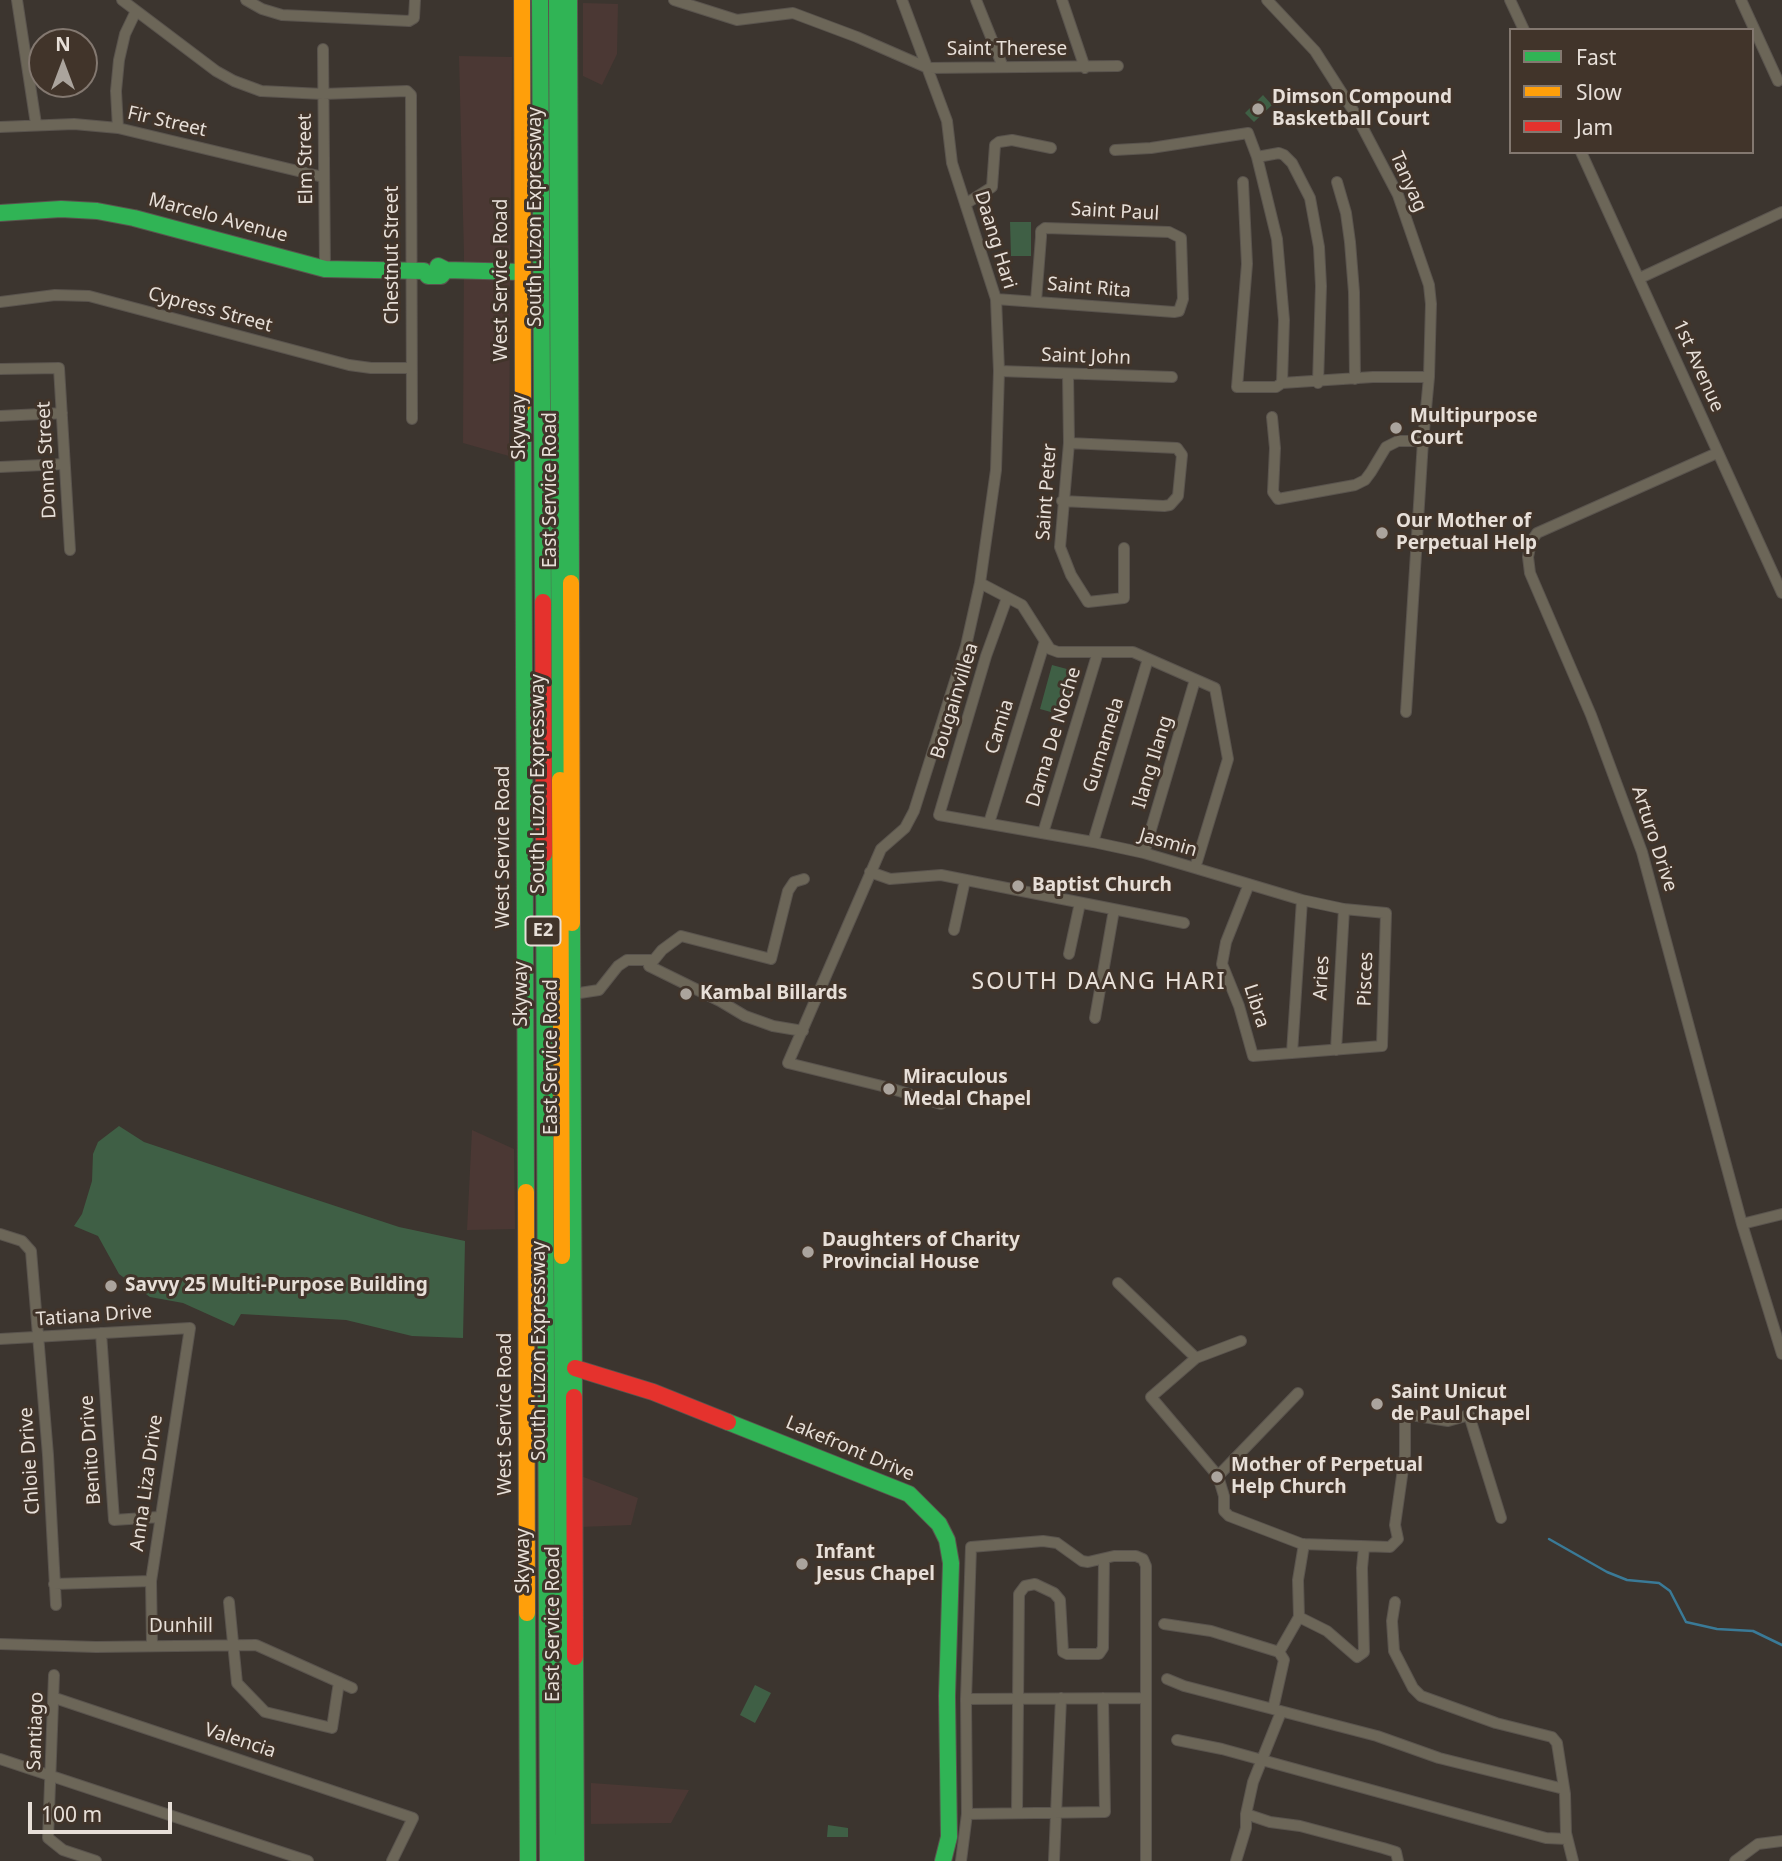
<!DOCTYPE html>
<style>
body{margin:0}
#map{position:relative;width:1782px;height:1861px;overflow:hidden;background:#3c352f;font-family:"Noto Sans",sans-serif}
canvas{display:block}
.legend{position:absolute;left:1509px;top:28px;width:245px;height:126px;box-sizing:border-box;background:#41342a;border:2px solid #837870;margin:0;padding:9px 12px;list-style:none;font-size:21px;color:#e7dfd8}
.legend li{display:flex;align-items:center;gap:14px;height:35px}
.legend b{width:35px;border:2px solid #837870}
.north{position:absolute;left:28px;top:28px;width:70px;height:70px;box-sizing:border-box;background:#41342a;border:2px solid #837870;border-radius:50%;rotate:0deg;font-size:19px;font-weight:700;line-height:28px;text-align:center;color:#e7dfd8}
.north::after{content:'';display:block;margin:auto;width:24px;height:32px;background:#aba49d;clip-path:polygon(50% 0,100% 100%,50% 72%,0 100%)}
.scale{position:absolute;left:28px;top:1802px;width:144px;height:32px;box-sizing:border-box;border:4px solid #e7dfd8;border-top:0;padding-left:9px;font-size:21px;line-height:24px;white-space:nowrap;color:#e7dfd8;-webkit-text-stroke:5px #41342a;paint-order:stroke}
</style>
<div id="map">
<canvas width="1782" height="1861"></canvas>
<ul class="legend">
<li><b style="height:9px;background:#30b455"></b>Fast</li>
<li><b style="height:9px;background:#ff9f0a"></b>Slow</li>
<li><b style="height:9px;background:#e5322d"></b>Jam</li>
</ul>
<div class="north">N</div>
<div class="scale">100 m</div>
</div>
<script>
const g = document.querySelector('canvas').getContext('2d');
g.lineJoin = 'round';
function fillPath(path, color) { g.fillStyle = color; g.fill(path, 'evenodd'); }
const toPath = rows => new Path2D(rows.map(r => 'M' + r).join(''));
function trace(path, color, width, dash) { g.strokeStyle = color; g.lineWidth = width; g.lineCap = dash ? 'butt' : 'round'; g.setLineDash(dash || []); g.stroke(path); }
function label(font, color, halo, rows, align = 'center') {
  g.font = font + ' "Noto Sans",sans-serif'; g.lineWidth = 6; g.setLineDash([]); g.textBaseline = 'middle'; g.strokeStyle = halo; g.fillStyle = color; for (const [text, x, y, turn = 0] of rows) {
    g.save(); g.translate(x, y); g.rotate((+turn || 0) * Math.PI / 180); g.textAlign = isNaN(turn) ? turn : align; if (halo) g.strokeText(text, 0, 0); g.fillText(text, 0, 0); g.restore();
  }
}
const commercial = toPath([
 [583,3,618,4,617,54,602,85,583,76],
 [459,56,512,57,509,456,463,443,464,254],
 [472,1130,514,1149,515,1229,467,1230],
 [581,1476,638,1498,631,1525,580,1527],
 [591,1783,689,1790,671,1823,591,1824]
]);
const green = toPath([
 [1263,95,1272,105,1254,122,1245,113],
 [1010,222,1031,222,1031,256,1011,256],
 [1052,665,1078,672,1065,716,1040,709],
 [119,1126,144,1142,290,1191,399,1227,465,1241,463,1338,412,1336,346,1320,241,1314,234,1326,183,1303,150,1297,119,1274,98,1236,74,1226,82,1214,92,1181,93,1154,98,1142],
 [755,1685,771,1693,755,1723,740,1715],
 [828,1825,848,1828,848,1837,827,1837]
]);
const stream = toPath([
 [1549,1539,1607,1572,1627,1580,1659,1583,1670,1591,1686,1622,1717,1629,1753,1631,1782,1645]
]);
const street = toPath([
 [17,0,36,124],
 [122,0,216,71,234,81,261,91,323,94,407,91,411,95,412,419],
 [246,0,262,9,282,15,409,21,414,18,415,0],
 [674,0,737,20,793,13,857,37,928,68,1118,66],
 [902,0,947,121,952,163,996,299,999,371,996,470,980,583,966,646,914,811,905,828,881,849,788,1063,886,1087,941,1104],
 [976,0,1003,67],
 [1062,0,1085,68],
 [1510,0,1524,30],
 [1741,0,1778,81],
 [323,49,325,269],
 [0,127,74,124,118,128,323,177],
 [118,128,116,91,119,60,125,34,136,11],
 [1115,150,1151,148,1248,133,1257,157,1277,239,1284,320,1282,383,1373,377,1429,377,1431,304,1429,285,1398,195,1356,115,1315,51,1267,0],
 [1581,152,1782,593],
 [1257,157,1279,153,1284,155,1292,163,1310,198,1319,247,1321,286,1318,383],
 [1243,182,1247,264,1237,387,1276,387,1282,383],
 [1337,182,1346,213,1350,242,1354,292,1355,379],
 [967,203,992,187,995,145,999,142,1012,140,1051,148],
 [1640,278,1782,212],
 [996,299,1174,312,1179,311,1183,299,1181,238,1169,232,1045,228,1041,231,1041,237,1036,301],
 [0,302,55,295,89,296,349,365,371,368,411,368],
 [0,369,59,368,70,550],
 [999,371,1172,377],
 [1068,374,1069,443,1060,547,1071,575,1088,602,1124,598,1124,548],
 [0,416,62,413],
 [1272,417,1275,448,1273,492,1278,499,1355,485,1365,480,1371,472,1386,447,1398,441,1423,441],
 [1717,453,1537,533,1531,542,1528,557,1530,573,1591,715,1642,852,1742,1224,1782,1354],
 [0,467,64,464],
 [1062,501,1164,506,1170,505,1178,496,1182,455,1177,448,1069,443],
 [980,583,1022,605,1050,649,1058,652,1133,652,1215,688,1228,759,1195,868],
 [1007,598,986,656,939,815,1093,842,1144,853,1195,868,1302,900,1344,909,1386,913,1382,1046,1253,1056,1239,1006,1222,964,1226,942,1249,884],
 [1406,712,1423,441,1429,377],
 [989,823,1045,641],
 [1043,833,1098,652],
 [1093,842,1148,659],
 [1144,853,1195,680],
 [870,872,890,879,941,875,1184,923],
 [954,930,965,880],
 [1069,954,1080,903],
 [573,994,599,990,618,966,627,960,654,960],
 [1095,1018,1114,910],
 [803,1031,773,1026,745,1016,720,1001,649,966,662,950,681,936,771,959,788,891,794,882,804,879],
 [1336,1050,1344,909],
 [1292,1053,1302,900],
 [1742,1224,1782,1214],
 [0,1234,22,1241,31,1251,48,1455,56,1605],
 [1118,1283,1196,1358],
 [101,1333,114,1520,159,1517],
 [0,1339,190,1328,151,1581,152,1644],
 [1241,1341,1196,1358,1151,1397,1218,1476,1224,1496,1224,1511,1229,1516,1302,1544,1390,1547,1398,1539,1395,1525,1405,1455,1405,1414,1448,1421,1469,1415,1501,1518],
 [1218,1476,1298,1393],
 [1304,1544,1298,1580,1299,1617,1327,1631,1357,1657,1364,1652,1362,1568,1364,1547],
 [54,1584,151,1581],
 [229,1602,237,1683,265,1712,332,1728,339,1682],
 [1395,1602,1392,1621,1394,1651,1413,1688,1421,1696,1496,1723,1552,1737,1557,1743,1565,1794,1566,1833,1573,1861],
 [1164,1624,1211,1631,1279,1652,1299,1617],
 [0,1644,96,1647,256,1645,352,1688],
 [54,1675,48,1838,63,1850,96,1861],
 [1167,1679,1184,1686,1377,1736,1439,1758,1564,1789],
 [55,1698,413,1818,392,1861],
 [966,1699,1146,1698],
 [1273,1709,1284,1660,1279,1652],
 [1281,1712,1253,1782,1246,1814,1270,1822,1300,1826,1383,1848,1396,1852,1398,1861],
 [1177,1740,1222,1749,1546,1838,1567,1839],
 [0,1759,308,1861],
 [1017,1813,1019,1594,1025,1586,1035,1584,1054,1593,1060,1600,1063,1652,1067,1654,1099,1654,1103,1648,1104,1559],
 [967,1814,1105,1812,1103,1698],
 [961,1861,967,1814,966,1699,971,1547,1043,1541,1057,1543,1082,1561,1088,1562,1114,1556,1136,1556,1143,1559,1146,1566,1146,1861],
 [1054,1861,1061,1698],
 [1236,1861,1246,1828,1246,1814],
 [1735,1861,1758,1844,1782,1841]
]);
const fast = toPath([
 [540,0,543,602],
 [557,0,560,780],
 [569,0,571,583],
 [0,213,61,209,97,211,134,218,325,269,424,271,428,276,441,276,446,270],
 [438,266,446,270,522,272],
 [523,404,526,1192],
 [544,854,548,1861],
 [572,923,574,1397],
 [562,1256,564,1861],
 [728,1422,909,1494,939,1524,947,1540,951,1563,947,1696,949,1837,943,1861],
 [527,1613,528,1861],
 [575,1657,576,1861]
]);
const slow = toPath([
 [522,0,523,404],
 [571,583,572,923],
 [560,780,562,1256],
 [526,1192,527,1613]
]);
const jam = toPath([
 [543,602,544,854],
 [575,1368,653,1392,728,1422],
 [574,1397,575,1657]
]);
const markers = [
 [1258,109,7,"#aba49d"],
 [1396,428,7,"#aba49d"],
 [1382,533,7,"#aba49d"],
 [1018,886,7,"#aba49d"],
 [686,994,7,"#aba49d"],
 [889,1089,7,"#aba49d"],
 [808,1252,7,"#aba49d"],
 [111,1286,7,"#aba49d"],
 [1377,1404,7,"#aba49d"],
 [1217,1477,7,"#aba49d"],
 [802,1564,7,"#aba49d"]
];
const shields = [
 [543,931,35]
];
const shieldNames = [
 ["E2",543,931]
];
const streetNames = [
 ["Saint Therese",1007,50],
 ["Fir Street",167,122,13],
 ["Elm Street",306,159,-91],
 ["Tanyag",1408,182,66],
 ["Saint Paul",1115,212,3],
 ["South Luzon Expressway",536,217,-90],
 ["Marcelo Avenue",218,218,15],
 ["Daang Hari",995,240,73],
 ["Chestnut Street",393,255,-90],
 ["West Service Road",502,280,-90],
 ["Saint Rita",1089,288,5],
 ["Cypress Street",210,310,15],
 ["Saint John",1086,357,2],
 ["1st Avenue",1698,366,66],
 ["Skyway",520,427,-90],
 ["Donna Street",47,460,-93],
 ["East Service Road",551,490,-90],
 ["Saint Peter",1047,492,-86],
 ["Bougainvillea",955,701,-73],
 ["Camia",1000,727,-73],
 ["Dama De Noche",1054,737,-73],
 ["Gumamela",1104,745,-73],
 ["Ilang Ilang",1153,762,-73],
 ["South Luzon Expressway",539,784,-90],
 ["Arturo Drive",1654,839,72],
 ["Jasmin",1168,843,16],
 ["West Service Road",504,847,-90],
 ["Aries",1322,978,-87],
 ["Pisces",1366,979,-88],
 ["Skyway",522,994,-90],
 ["Libra",1256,1006,72],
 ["East Service Road",552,1057,-90],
 ["Tatiana Drive",94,1316,-4],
 ["South Luzon Expressway",540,1351,-90],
 ["West Service Road",506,1414,-90],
 ["Lakefront Drive",850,1449,23],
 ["Benito Drive",91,1450,-94],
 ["Chloie Drive",30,1461,-94],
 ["Anna Liza Drive",147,1483,-82],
 ["Skyway",524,1561,-90],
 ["East Service Road",554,1624,-90],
 ["Dunhill",181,1627],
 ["Santiago",36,1731,-88],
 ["Valencia",240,1741,18]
];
const poiNames = [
 ["Dimson Compound",1272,98],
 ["Basketball Court",1272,120],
 ["Multipurpose",1410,417],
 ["Court",1410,439],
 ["Our Mother of",1396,522],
 ["Perpetual Help",1396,544],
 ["Baptist Church",1032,886],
 ["Kambal Billards",700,994],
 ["Miraculous",903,1078],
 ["Medal Chapel",903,1100],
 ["Daughters of Charity",822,1241],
 ["Provincial House",822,1263],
 ["Savvy 25 Multi-Purpose Building",125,1286],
 ["Saint Unicut",1391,1393],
 ["de Paul Chapel",1391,1415],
 ["Mother of Perpetual",1231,1466],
 ["Help Church",1231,1488],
 ["Infant",816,1553],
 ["Jesus Chapel",816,1575]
];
const quarterNames = [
 ["SOUTH DAANG HARI",1099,982]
];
fillPath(commercial, '#4b3834');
fillPath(green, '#3f5f45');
trace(stream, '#3a7a97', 2.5);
trace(street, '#5a544e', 12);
trace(fast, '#5a544e', 18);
trace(slow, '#5a544e', 18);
trace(jam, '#5a544e', 18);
trace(street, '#6c6658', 10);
trace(fast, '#30b455', 16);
trace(slow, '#ff9f0a', 16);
trace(jam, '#e5322d', 16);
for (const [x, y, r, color] of markers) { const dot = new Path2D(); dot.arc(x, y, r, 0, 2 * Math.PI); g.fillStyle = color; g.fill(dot); trace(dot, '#41342a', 2.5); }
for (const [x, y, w] of shields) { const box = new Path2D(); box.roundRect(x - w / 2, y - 14.5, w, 29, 5); g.fillStyle = '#41342a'; g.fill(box); trace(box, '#e7dfd8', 2); }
label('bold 18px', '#e7dfd8', null, shieldNames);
label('19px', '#e7dfd8', '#41342a', streetNames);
label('bold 19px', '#e7dfd8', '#41342a', poiNames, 'left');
g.letterSpacing = '2px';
label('23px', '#e7dfd8', '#41342a', quarterNames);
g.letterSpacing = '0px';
</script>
